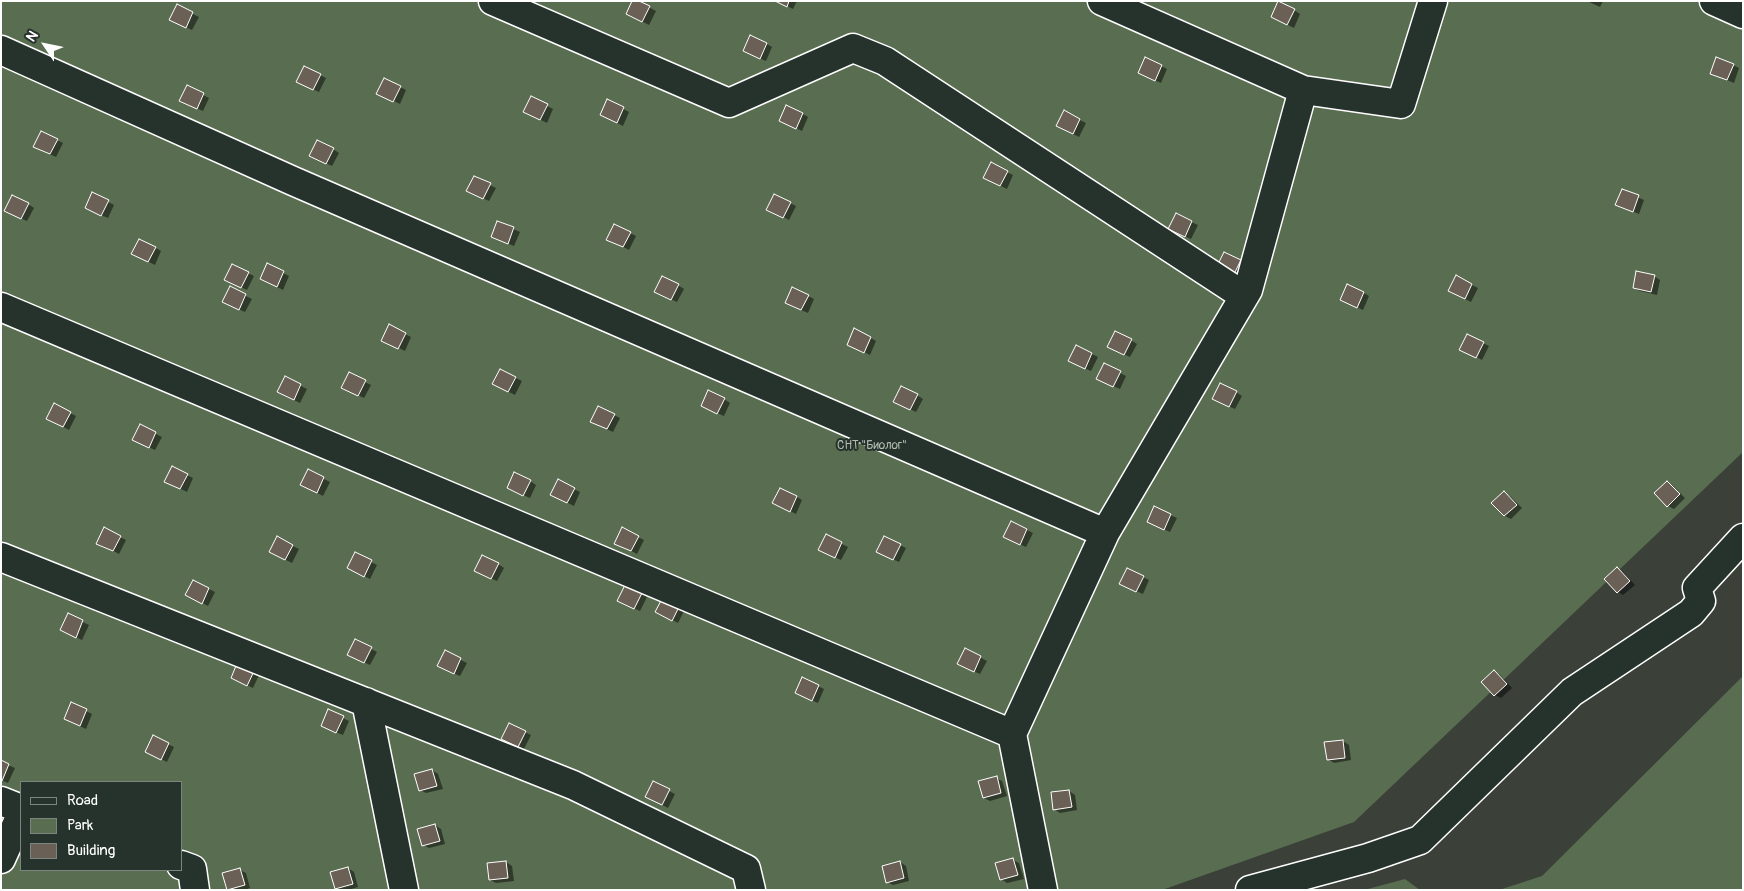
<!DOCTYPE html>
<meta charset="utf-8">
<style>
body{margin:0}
#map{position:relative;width:1744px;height:891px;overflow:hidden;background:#3b4039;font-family:Pangolin,sans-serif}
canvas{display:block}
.frame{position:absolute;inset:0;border:2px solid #fff;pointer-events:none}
.legend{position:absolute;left:20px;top:781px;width:162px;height:90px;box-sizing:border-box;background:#26332d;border:1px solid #7d8581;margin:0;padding:6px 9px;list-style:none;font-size:15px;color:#fff}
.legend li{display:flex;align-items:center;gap:10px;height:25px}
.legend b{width:25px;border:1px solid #7d8581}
.north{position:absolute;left:20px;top:20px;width:50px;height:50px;-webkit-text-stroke:4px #26332d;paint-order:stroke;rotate:304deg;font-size:14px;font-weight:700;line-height:20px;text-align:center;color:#fff}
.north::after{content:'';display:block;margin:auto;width:18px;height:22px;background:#fff;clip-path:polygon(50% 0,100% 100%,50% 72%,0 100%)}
</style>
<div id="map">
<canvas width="1744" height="891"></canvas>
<div class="frame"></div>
<ul class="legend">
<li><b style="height:6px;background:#26332d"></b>Road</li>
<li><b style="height:14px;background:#596d50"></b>Park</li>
<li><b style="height:14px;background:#6b6055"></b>Building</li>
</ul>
<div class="north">N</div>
</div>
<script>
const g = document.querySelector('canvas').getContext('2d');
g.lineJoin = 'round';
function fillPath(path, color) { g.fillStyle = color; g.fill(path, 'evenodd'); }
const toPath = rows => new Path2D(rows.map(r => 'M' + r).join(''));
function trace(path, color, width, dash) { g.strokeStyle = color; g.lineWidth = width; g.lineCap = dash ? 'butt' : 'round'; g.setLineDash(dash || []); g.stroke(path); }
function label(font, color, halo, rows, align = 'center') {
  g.font = font + ' Pangolin,sans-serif'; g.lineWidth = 4; g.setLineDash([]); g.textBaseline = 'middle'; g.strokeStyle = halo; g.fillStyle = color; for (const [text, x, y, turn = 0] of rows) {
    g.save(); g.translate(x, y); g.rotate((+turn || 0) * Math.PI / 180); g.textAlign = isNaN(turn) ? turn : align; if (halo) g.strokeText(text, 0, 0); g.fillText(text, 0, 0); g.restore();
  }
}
const green = toPath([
 [1,1,1743,1,1743,452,1354,822,1162,890,1,890],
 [21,782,181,782,181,870,21,870],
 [1743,676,1743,890,1499,890,1542,876],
 [1405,879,1420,890,1364,890]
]);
const shadow = toPath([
 [637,1,656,11,649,25,633,17],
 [777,1,797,1,793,9],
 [1587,1,1603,1,1600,7],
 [177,6,199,17,192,30,176,23],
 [1294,10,1300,14,1294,28,1278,20],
 [767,44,772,47,766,61,750,54],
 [1146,58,1167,69,1161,83,1145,76],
 [1733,65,1739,68,1734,83,1711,73],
 [320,75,326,78,319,92,304,85],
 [188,87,209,98,203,111,187,104],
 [400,87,406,90,400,104,384,96],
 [608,101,629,112,623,126,607,118],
 [547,106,553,109,547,123,531,115],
 [1064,112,1086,123,1079,137,1063,129],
 [803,114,808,117,802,131,786,123],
 [57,140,63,143,56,157,41,150],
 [333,149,339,153,332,166,317,159],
 [1007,172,1013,175,1007,189,991,181],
 [490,185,496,188,489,201,474,194],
 [1622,190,1644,200,1639,214,1617,205],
 [93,194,114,205,108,218,92,211],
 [790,203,796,206,789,220,774,212],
 [28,204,34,208,27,221,11,214],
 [1176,215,1198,225,1191,239,1175,232],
 [498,222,520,232,514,246,492,237],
 [630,233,636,236,629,250,614,242],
 [156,248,161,251,155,265,139,257],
 [1240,261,1246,265,1240,278,1224,271],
 [268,265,289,276,283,290,267,282],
 [248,273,254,276,247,290,232,283],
 [1654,276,1660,280,1657,295,1640,291,1634,288],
 [1456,277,1478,288,1471,302,1455,294],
 [678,285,684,289,677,302,661,295],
 [230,288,252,299,245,312,229,305],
 [793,288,814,299,808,313,792,306],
 [1364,293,1369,296,1363,310,1347,303],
 [405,334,411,337,405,351,389,343],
 [871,338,876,341,870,355,854,347],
 [1131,340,1137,344,1130,357,1115,350],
 [1483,343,1489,346,1482,360,1467,352],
 [1076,346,1098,357,1091,371,1075,364],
 [1105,365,1126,376,1120,389,1104,382],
 [500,370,522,381,515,395,499,387],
 [349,374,371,385,364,398,349,391],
 [285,378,307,389,300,403,284,395],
 [1236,392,1242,396,1235,409,1219,402],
 [917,395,923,399,916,412,901,405],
 [724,399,730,403,724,416,708,409],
 [70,413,76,416,69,430,54,422],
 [614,415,620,418,613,432,598,425],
 [140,426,162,437,155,450,140,443],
 [308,471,330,482,323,496,308,488],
 [187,475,193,478,187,492,171,484],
 [530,481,536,485,530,498,514,491],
 [1667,482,1673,486,1685,498,1674,509,1668,506],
 [574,489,580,492,574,506,558,498],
 [1504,493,1510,496,1522,508,1511,519,1505,516,1493,503],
 [797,497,802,500,796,514,780,506],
 [1155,508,1177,518,1170,532,1154,525],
 [1011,522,1033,533,1026,547,1010,540],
 [826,536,848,547,841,560,826,553],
 [120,537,126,540,119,554,104,546],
 [638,537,644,540,637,554,622,546],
 [277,538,299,549,292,563,276,555],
 [900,545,906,548,899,562,884,555],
 [371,562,377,565,370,579,355,571],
 [498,564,504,568,497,581,481,574],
 [1617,568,1623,572,1635,585,1623,595,1618,592],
 [1143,577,1149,580,1143,594,1127,587],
 [193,581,215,592,208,606,193,598],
 [641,594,647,597,640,611,624,604],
 [663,598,685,609,678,623,663,615],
 [68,615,89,625,82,640,67,633],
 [356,641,377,652,370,665,355,658],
 [966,650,987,661,980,674,964,667],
 [445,652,467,663,460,676,444,669],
 [239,663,260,673,253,688,238,681],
 [1494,671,1500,675,1512,688,1501,698,1495,695],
 [818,686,824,689,818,703,802,696],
 [72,704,92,714,86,729,71,722],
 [329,711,349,721,343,735,328,729],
 [525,732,531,735,524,749,509,741],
 [1343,741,1349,745,1351,760,1334,763,1328,759],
 [168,744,174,747,167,762,153,755],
 [1,762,15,768,8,783,1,780],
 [432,770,438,774,443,789,426,793,420,790],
 [996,778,1002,781,1007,796,990,801,984,798],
 [669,791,675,794,668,808,653,800],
 [1069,791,1075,795,1077,810,1060,813,1054,809],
 [435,825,441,829,445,844,429,848,423,845],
 [1013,860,1019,863,1024,879,1007,883,1001,879],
 [506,862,512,866,514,881,496,883,490,880],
 [900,862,906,866,909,881,893,885,887,882],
 [348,868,354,872,358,887,348,890,339,890,336,888],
 [240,870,246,873,250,888,244,890,228,889]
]);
const building = toPath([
 [632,1,639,1,650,6,642,22,626,14,632,1],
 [775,1,789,1,787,7,775,1],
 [1278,1,1295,9,1287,25,1271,17,1278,1],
 [177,4,193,12,186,28,169,20,177,4],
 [750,35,767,43,760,59,743,51,750,35],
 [1145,57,1162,65,1155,81,1138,73,1145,57],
 [1716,57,1734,64,1727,80,1710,74,1716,57],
 [304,66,321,74,313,90,296,82,304,66],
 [384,78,401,86,393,102,376,94,384,78],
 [187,85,204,93,197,109,179,101,187,85],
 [531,96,548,104,540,120,523,112,531,96],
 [607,99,624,107,617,123,600,115,607,99],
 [786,105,803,113,796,129,779,121,786,105],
 [1064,110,1080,119,1073,134,1056,126,1064,110],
 [41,131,58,139,50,154,33,147,41,131],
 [317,140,334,148,326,164,309,156,317,140],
 [991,162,1008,171,1000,186,983,178,991,162],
 [474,176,491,183,483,199,466,191,474,176],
 [1622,189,1639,195,1633,212,1615,205,1622,189],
 [92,192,109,200,101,216,85,208,92,192],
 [774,194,791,202,783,218,766,210,774,194],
 [12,195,29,203,21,219,4,211,12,195],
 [1176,213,1192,221,1185,237,1168,229,1176,213],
 [497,221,514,227,508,244,491,237,497,221],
 [614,224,631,232,623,247,606,240,614,224],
 [139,239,156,247,148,262,131,254,139,239],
 [1224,252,1241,260,1233,276,1216,268,1224,252],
 [267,263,284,271,277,287,260,279,267,263],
 [232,264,249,272,241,288,224,280,232,264],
 [1636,271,1655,275,1651,292,1633,288,1636,271],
 [1456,275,1472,284,1465,299,1448,291,1456,275],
 [662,276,679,284,671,300,654,292,662,276],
 [1347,284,1364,292,1357,308,1340,300,1347,284],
 [230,286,246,294,239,310,222,302,230,286],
 [792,287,809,295,801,310,785,303,792,287],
 [389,324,406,333,398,349,381,341,389,324],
 [854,328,871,337,864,353,847,345,854,328],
 [1115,331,1132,339,1124,355,1107,347,1115,331],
 [1467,334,1484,342,1476,358,1459,350,1467,334],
 [1076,345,1092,353,1085,369,1068,361,1076,345],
 [1104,363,1121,371,1113,387,1096,379,1104,363],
 [500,369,516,377,508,392,492,384,500,369],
 [349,372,366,380,358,396,341,388,349,372],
 [285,376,301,384,294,400,277,392,285,376],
 [1220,383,1237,391,1229,407,1212,399,1220,383],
 [901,386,918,394,910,410,893,402,901,386],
 [708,390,725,398,717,414,701,406,708,390],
 [54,403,71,412,63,427,46,419,54,403],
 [598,406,615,414,607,429,590,422,598,406],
 [140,424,156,432,149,448,132,440,140,424],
 [172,466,188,474,180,489,164,482,172,466],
 [308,469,324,477,317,493,300,485,308,469],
 [514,472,531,480,523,496,507,488,514,472],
 [558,479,575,488,567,503,550,495,558,479],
 [1667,481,1680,494,1667,507,1654,493,1667,481],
 [780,488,797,496,790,512,772,503,780,488],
 [1504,491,1517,505,1504,516,1491,503,1504,491],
 [1154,506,1171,514,1164,530,1147,522,1154,506],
 [1011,521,1027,529,1020,545,1003,537,1011,521],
 [104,527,121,536,113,551,96,544,104,527],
 [622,527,639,536,631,551,614,544,622,527],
 [826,534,842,542,835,558,818,550,826,534],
 [277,536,293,545,285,560,269,552,277,536],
 [884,536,901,544,893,560,876,552,884,536],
 [355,552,372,560,364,577,347,568,355,552],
 [482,555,499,563,491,579,474,571,482,555],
 [1617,567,1630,581,1617,593,1604,579,1617,567],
 [1127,568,1144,576,1136,592,1119,584,1127,568],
 [193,580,209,588,202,604,185,595,193,580],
 [625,585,642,593,634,609,617,601,625,585],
 [663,597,680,605,672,621,655,612,663,597],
 [68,613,83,620,76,638,60,630,68,613],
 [355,639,372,647,364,663,347,655,355,639],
 [965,648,981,656,974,672,957,664,965,648],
 [445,650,461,658,454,674,437,666,445,650],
 [238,661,255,669,247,686,231,678,238,661],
 [1494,670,1507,684,1494,696,1481,682,1494,670],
 [802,677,819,685,812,701,795,693,802,677],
 [71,702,87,709,80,726,64,719,71,702],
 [328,709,344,716,336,733,321,726,328,709],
 [509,723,526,731,518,747,501,739,509,723],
 [153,735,169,743,161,760,145,752,153,735],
 [1343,740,1345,758,1327,760,1324,742,1343,740],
 [1,760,9,764,2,781,1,781,1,760],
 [432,769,437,786,419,791,414,774,432,769],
 [997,776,1001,793,983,798,978,781,997,776],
 [653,781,670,789,662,805,645,797,653,781],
 [1069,790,1072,807,1053,810,1051,792,1069,790],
 [435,824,440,841,422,846,417,829,435,824],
 [1013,858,1018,875,1000,880,995,863,1013,858],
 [506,861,508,878,489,880,487,863,506,861],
 [900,861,904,878,886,883,882,866,900,861],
 [348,867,353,884,335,889,330,872,348,867],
 [240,868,245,885,227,890,222,873,240,868]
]);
const minor = toPath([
 [493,1,729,103,853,48,885,61,1244,296],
 [1102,1,1303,90,1401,104,1433,1],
 [1714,1,1743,14],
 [1,50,293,181,1105,533],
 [1,307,1012,734,1043,890],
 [1,557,573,785,746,869,751,890],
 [366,702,404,890],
 [1012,734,1105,533,1248,290,1303,90],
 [1,801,21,809],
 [1,859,21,815],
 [181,865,192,869,195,890],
 [1250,890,1368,858,1420,840,1572,692,1691,613,1701,601,1697,588,1743,538]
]);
const parkNames = [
 ["СНТ \"Биолог\"",872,446]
];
fillPath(green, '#596d50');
fillPath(shadow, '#0007');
fillPath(building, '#6b6055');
trace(building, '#fff', 1);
trace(minor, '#fff', 31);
trace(minor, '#26332d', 28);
label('12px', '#b4bdb0', '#26332d', parkNames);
</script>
